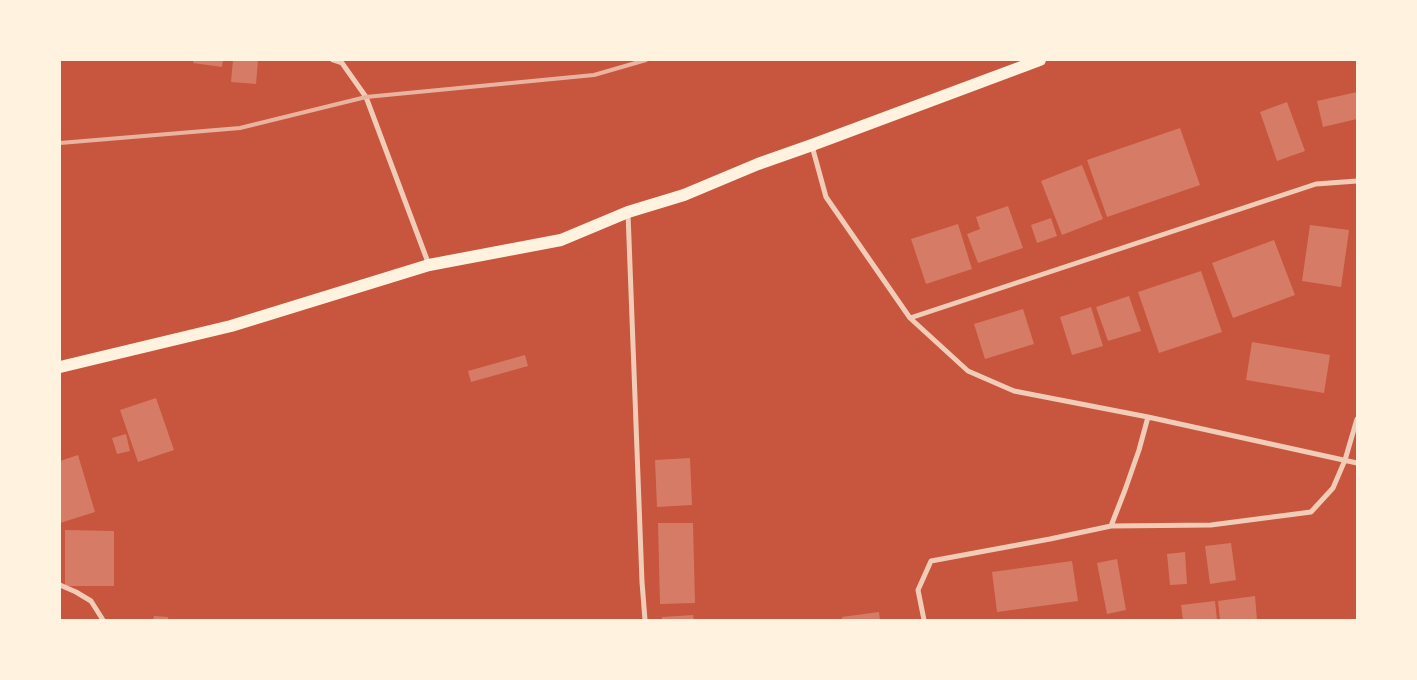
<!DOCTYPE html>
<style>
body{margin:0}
#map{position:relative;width:1417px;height:680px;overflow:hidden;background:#c8553d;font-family:Rubik,sans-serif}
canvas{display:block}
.frame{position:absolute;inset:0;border:61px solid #fff3e0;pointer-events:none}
</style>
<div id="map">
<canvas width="1417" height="680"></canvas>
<div class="frame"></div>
</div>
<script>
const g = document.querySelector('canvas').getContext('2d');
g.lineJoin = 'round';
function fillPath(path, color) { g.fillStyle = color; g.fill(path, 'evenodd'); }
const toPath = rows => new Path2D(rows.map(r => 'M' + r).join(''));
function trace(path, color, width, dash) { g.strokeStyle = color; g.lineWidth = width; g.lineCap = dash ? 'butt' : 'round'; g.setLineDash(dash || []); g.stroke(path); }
const building = toPath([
 [194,60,223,60,222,67,193,63],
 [233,60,258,60,256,84,231,82],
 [1357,92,1357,119,1323,127,1317,101],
 [1287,102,1305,151,1277,161,1260,112],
 [1180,128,1200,185,1107,217,1087,160],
 [1082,165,1103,219,1062,235,1041,181],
 [1008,206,1023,248,978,263,967,234,980,229,976,217],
 [1051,218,1057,236,1037,243,1031,225],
 [958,224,972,269,926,284,911,239],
 [1310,225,1349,230,1341,287,1302,281],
 [1274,240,1295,295,1233,318,1212,263],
 [1201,271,1222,332,1159,353,1138,292],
 [1129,296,1141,331,1108,341,1096,307],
 [1091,307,1103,346,1072,355,1060,317],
 [1023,309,1034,344,985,359,974,324],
 [1252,342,1330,355,1324,393,1246,380],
 [525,355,528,366,471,382,468,371],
 [156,398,174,450,138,462,120,410],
 [126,434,130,451,117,454,112,438],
 [78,455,95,512,60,523,60,461],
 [690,458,692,505,657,507,655,460],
 [658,523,693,523,695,603,660,604],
 [65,530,114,531,114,586,65,586],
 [1231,543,1236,580,1210,584,1205,546],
 [1185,552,1187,584,1170,585,1167,554],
 [1117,559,1126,610,1107,614,1097,563],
 [1072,561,1078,601,997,612,992,572],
 [1255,596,1257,620,1220,620,1218,601],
 [1215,601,1217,620,1183,620,1181,605],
 [879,612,880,620,842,620,842,617],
 [693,615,694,620,662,620,662,617],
 [154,616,168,617,168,620,153,620]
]);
const minor = toPath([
 [333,60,342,63,366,97,429,265],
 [812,146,826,197,910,318,968,371,1014,391,1148,417,1357,463],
 [628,213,642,582,645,620],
 [910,318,1316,184,1357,181],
 [1111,526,1211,525,1311,512,1333,488,1345,460,1357,419],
 [60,585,76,592,91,601,103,620],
 [924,620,918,590,931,561,1050,539,1111,526,1125,490,1139,450,1148,417]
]);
const primary = toPath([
 [60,367,231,326,429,265,561,240,628,212,684,195,758,164,812,145,1040,60]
]);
const rail = toPath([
 [60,143,240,128,366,97,594,75,646,60]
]);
fillPath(building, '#d67c66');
trace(minor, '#f1ccb7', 5);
trace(primary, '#fff3e0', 12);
trace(rail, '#e9b49f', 4);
</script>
